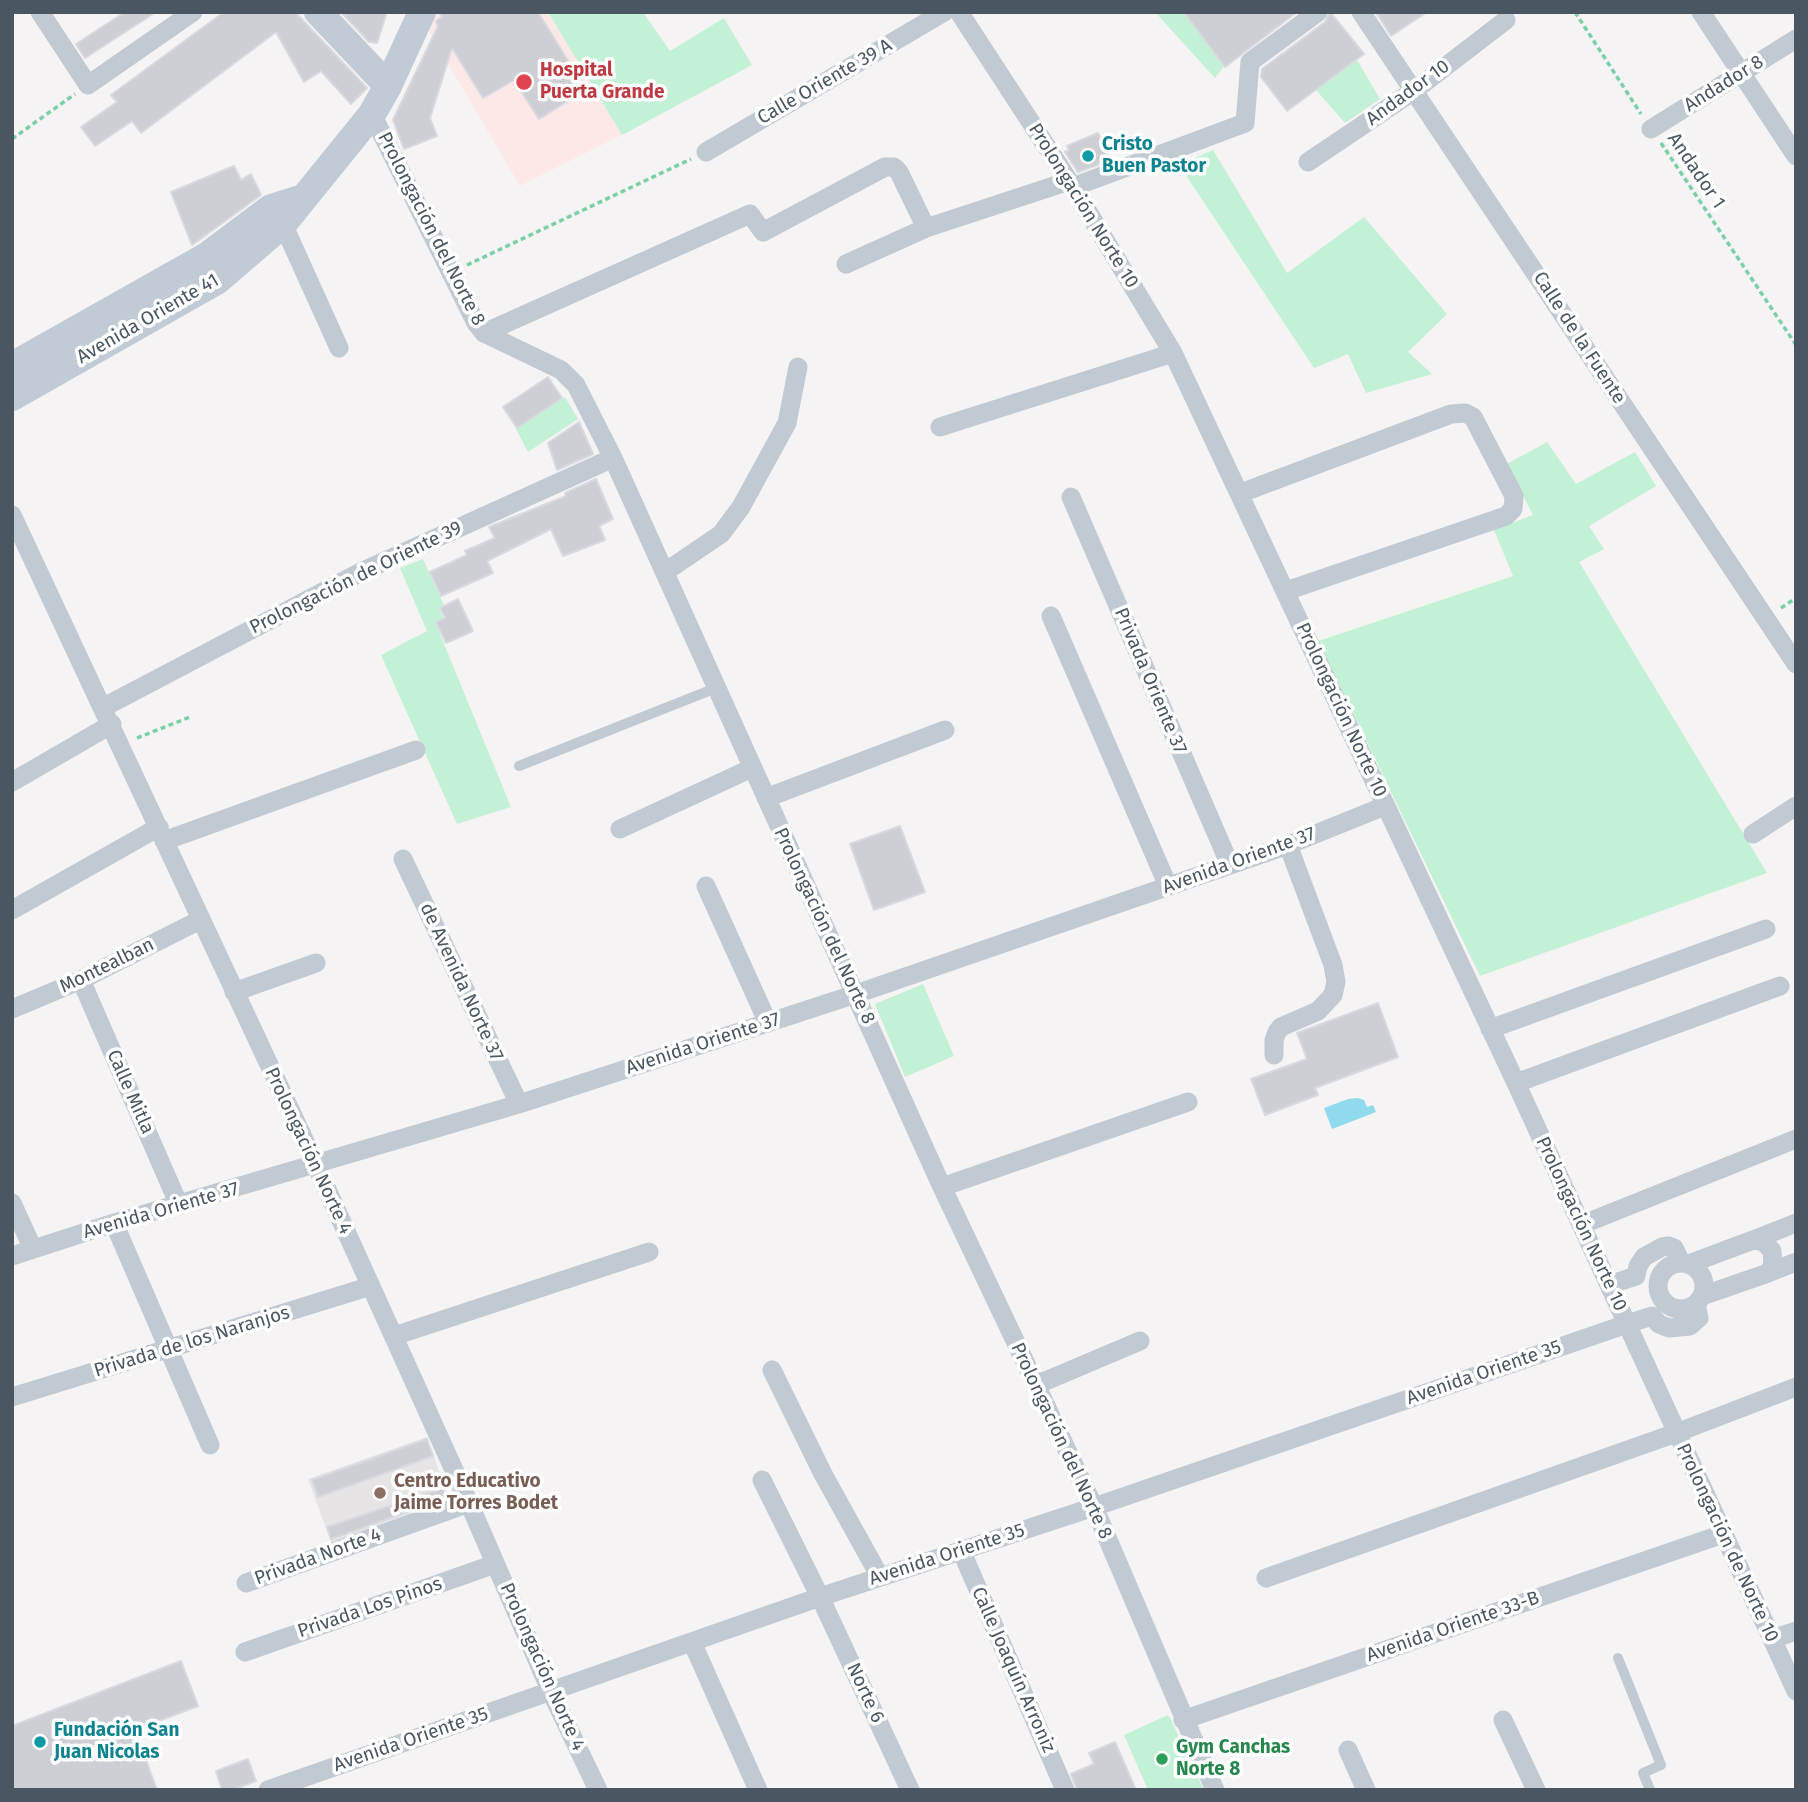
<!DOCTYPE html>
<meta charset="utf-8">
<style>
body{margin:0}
#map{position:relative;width:1808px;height:1802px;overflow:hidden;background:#f5f3f3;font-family:"Fira Sans",sans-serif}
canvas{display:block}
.frame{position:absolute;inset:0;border:14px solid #4a5661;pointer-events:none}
</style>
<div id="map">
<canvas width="1808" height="1802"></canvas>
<div class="frame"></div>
</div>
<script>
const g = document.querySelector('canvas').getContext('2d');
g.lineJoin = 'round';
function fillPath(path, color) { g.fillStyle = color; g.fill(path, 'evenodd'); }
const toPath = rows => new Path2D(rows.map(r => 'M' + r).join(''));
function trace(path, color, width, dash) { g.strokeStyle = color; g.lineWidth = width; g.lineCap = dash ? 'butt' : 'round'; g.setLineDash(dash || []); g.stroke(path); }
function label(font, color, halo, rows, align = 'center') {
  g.font = font + ' "Fira Sans",sans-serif'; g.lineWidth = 7; g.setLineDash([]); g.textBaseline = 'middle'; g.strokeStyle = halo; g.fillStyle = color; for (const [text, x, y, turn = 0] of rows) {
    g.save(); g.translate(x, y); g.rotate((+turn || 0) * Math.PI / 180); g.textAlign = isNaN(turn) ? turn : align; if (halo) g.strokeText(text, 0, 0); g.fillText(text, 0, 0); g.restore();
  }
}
const education = toPath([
 [427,1437,452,1507,333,1548,308,1479]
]);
const medical = toPath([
 [436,12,548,12,622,135,520,186,428,29]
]);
const green = toPath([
 [548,12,643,12,670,51,724,18,752,65,622,135],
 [1155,12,1184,12,1224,66,1215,78],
 [1357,60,1380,99,1345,123,1316,90],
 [1213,150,1287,273,1364,217,1447,314,1408,352,1432,374,1366,393,1348,354,1314,368,1179,165],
 [565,397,578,419,528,452,516,429],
 [1547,442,1576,484,1635,452,1656,486,1589,526,1604,549,1579,562,1767,873,1480,976,1318,641,1513,576,1494,530,1533,515,1507,464],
 [423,559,444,605,439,608,443,618,435,622,511,807,457,824,381,655,427,631,400,568],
 [923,984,954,1056,905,1077,875,1004],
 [1168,1715,1170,1718,1204,1790,1148,1790,1124,1735]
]);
const water = toPath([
 [1358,1098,1364,1100,1367,1107,1373,1105,1376,1112,1332,1129,1324,1108,1348,1099]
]);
const building = toPath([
 [125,12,156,12,85,58,76,44,125,12],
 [224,12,295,12,367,88,351,104,321,71,304,82,276,32,141,133,132,121,95,146,81,127,117,102,111,95,224,12],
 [387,12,377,43,369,42,342,13,387,12],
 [439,12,538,12,586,90,539,119,514,80,483,98,452,48,430,118,437,136,404,149,393,120,438,26,436,21,442,17,439,12],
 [1184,12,1297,12,1225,67,1184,12],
 [1330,12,1364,54,1287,111,1261,77,1262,69,1325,22,1330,12],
 [1376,12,1427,12,1391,36,1376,12],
 [1098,133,1111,160,1078,172,1065,152,1069,150,1067,146,1098,133],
 [234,166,241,180,251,174,261,195,192,245,171,192,234,166],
 [548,377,562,398,517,428,503,407,548,377],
 [579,422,593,454,557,470,548,443,579,422],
 [596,479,613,519,599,526,605,540,563,556,551,529,487,561,493,573,441,596,430,572,467,555,465,551,495,538,489,527,566,496,565,493,596,479],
 [458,599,473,631,446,643,436,622,445,618,440,608,458,599],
 [900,826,925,892,874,910,850,844,900,826],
 [1378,1003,1398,1057,1315,1088,1318,1095,1265,1115,1251,1079,1307,1059,1297,1033,1378,1003],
 [427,1439,433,1456,318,1497,312,1480,427,1439],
 [443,1488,446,1498,331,1539,327,1527,443,1488],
 [181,1661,198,1706,135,1730,157,1790,12,1790,12,1726,181,1661],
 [1115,1742,1136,1790,1077,1790,1071,1774,1094,1764,1089,1753,1115,1742],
 [248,1759,256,1781,232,1790,222,1790,216,1771,248,1759]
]);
const path = toPath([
 [1575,12,1641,114],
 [12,139,75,94],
 [1661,143,1796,345],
 [467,265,691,159],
 [1781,608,1796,598],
 [137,738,190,717]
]);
const lane = toPath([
 [519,766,716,688],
 [1618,1658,1661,1765,1643,1773,1650,1790]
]);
const street = toPath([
 [40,12,88,85,193,12],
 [959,12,1073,187,1173,353,1516,1083,1796,1691],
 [1361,12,1796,664],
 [1701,12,1796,156],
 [372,114,476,323,484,333,561,370,576,385,613,458,942,1187,1094,1507,1215,1790],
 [1651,129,1796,39],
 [706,152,944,12],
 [1308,162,1415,90,1506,20],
 [1073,187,1245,123,1250,62,1318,12],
 [277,216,283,224,339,348],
 [846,264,926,228,1069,181],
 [484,333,750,214,763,232,885,167,894,167,899,172,926,228],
 [940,427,1173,353],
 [1241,493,1451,414,1465,413,1473,417,1514,496,1513,509,1506,516,1286,591],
 [1071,497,1230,865],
 [12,515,316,1165,469,1503,551,1692,598,1790],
 [665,572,721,534,741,507,787,423,798,367],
 [1051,616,1168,886],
 [104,707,361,572,613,458],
 [12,782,112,724],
 [766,798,945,730],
 [620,829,752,768],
 [1753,834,1796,806],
 [164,841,416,750],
 [403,859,519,1104],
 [706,886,768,1023],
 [12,910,159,827],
 [81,980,179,1205],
 [234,992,316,963],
 [12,1009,81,980,200,920],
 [1490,1029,1766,929],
 [1274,1055,1274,1040,1277,1032,1281,1027,1318,1011,1333,995,1336,982,1333,965,1288,845],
 [1516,1083,1780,986],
 [942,1187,1188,1102],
 [12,1203,33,1249],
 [114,1223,210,1445],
 [1581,1225,1796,1139],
 [1753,1240,1796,1223],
 [12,1256,114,1223,519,1104,856,994,1288,845,1385,806],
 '1658 1286a23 23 0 1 1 46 0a23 23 0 1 1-46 0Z',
 [1689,1264,1753,1240,1764,1242,1772,1251,1773,1265,1768,1273,1702,1296],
 [1768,1273,1796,1262],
 [1609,1285,1636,1276,1638,1266,1644,1257,1662,1247,1669,1246,1674,1248,1681,1262],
 [394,1336,649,1252],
 [772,1370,823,1474,880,1577],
 [1036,1385,1140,1341],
 [12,1397,371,1286],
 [762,1480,820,1597,910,1790],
 [961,1550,1065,1790],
 [1266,1578,1676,1433,1796,1387],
 [246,1583,469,1503],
 [1772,1639,1796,1631],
 [692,1642,758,1790],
 [245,1652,495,1564],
 [1183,1720,1723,1534],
 [1503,1720,1536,1790],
 [1348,1750,1366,1790],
 [268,1790,820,1597,1094,1507,1627,1324,1652,1316,1659,1324,1669,1328,1690,1326,1699,1318,1696,1303]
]);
const secondary = toPath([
 [318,12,388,86],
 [12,366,207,256,271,208,303,198],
 [12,397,218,280,283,224,372,114,388,86,422,12]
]);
const markers = [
 [524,82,9,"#e0444e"],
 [1088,156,7,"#0f9aa8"],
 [380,1493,7,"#8d6e63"],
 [40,1742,7,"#0f9aa8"],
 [1162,1759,7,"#2e9e5b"]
];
const healthNames = [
 ["Hospital",540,71],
 ["Puerta Grande",540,93]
];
const streetNames = [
 ["Calle Oriente 39 A",825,82,-30],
 ["Andador 8",1724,84,-32],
 ["Andador 10",1408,93,-36],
 ["Andador 1",1696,171,56],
 ["Prolongación Norte 10",1083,206,58],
 ["Prolongación del Norte 8",431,229,63],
 ["Avenida Oriente 41",148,319,-30],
 ["Calle de la Fuente",1579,338,57],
 ["Prolongación de Oriente 39",356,578,-26],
 ["Privada Oriente 37",1150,681,67],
 ["Prolongación Norte 10",1341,710,65],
 ["Avenida Oriente 37",1239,861,-20],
 ["Prolongación del Norte 8",824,926,65],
 ["Montealban",107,966,-26],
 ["de Avenida Norte 37",461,982,65],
 ["Avenida Oriente 37",703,1044,-18],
 ["Calle Mitla",130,1092,66],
 ["Prolongación Norte 4",308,1151,65],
 ["Avenida Oriente 37",161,1211,-16],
 ["Prolongación Norte 10",1581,1224,65],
 ["Privada de los Naranjos",192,1342,-17],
 ["Avenida Oriente 35",1484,1373,-19],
 ["Prolongación del Norte 8",1061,1441,65],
 ["Prolongación de Norte 10",1727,1543,65],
 ["Avenida Oriente 35",947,1555,-18],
 ["Privada Norte 4",318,1557,-20],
 ["Privada Los Pinos",370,1608,-19],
 ["Avenida Oriente 33-B",1453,1627,-19],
 ["Prolongación Norte 4",542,1667,66],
 ["Calle Joaquín Arroniz",1013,1670,66],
 ["Norte 6",865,1693,65],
 ["Avenida Oriente 35",411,1740,-19]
];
const cultureNames = [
 ["Cristo",1102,145],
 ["Buen Pastor",1102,167],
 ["Fundación San",54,1731],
 ["Juan Nicolas",54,1753]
];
const educationNames = [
 ["Centro Educativo",394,1482],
 ["Jaime Torres Bodet",394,1504]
];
const leisureNames = [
 ["Gym Canchas",1176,1748],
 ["Norte 8",1176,1770]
];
fillPath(education, '#e6e4e5');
fillPath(medical, '#fce8e6');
fillPath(green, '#c3f1d5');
fillPath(water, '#90daee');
fillPath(building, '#cdcfd5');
trace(building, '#d7d9de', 2);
trace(path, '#7ad0a6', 3.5, [5, 3.5]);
trace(lane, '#c1cad2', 10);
trace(street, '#c1cad2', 19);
trace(secondary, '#c1cbd6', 28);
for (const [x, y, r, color] of markers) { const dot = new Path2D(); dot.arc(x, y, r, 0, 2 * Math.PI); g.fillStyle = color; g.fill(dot); trace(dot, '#fff', 2.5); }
label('bold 19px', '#be3a42', '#fff', healthNames, 'left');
label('19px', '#4a5661', '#fff', streetNames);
label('bold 19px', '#0d838f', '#fff', cultureNames, 'left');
label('bold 19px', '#785e54', '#fff', educationNames, 'left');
label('bold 19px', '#27864d', '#fff', leisureNames, 'left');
</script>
